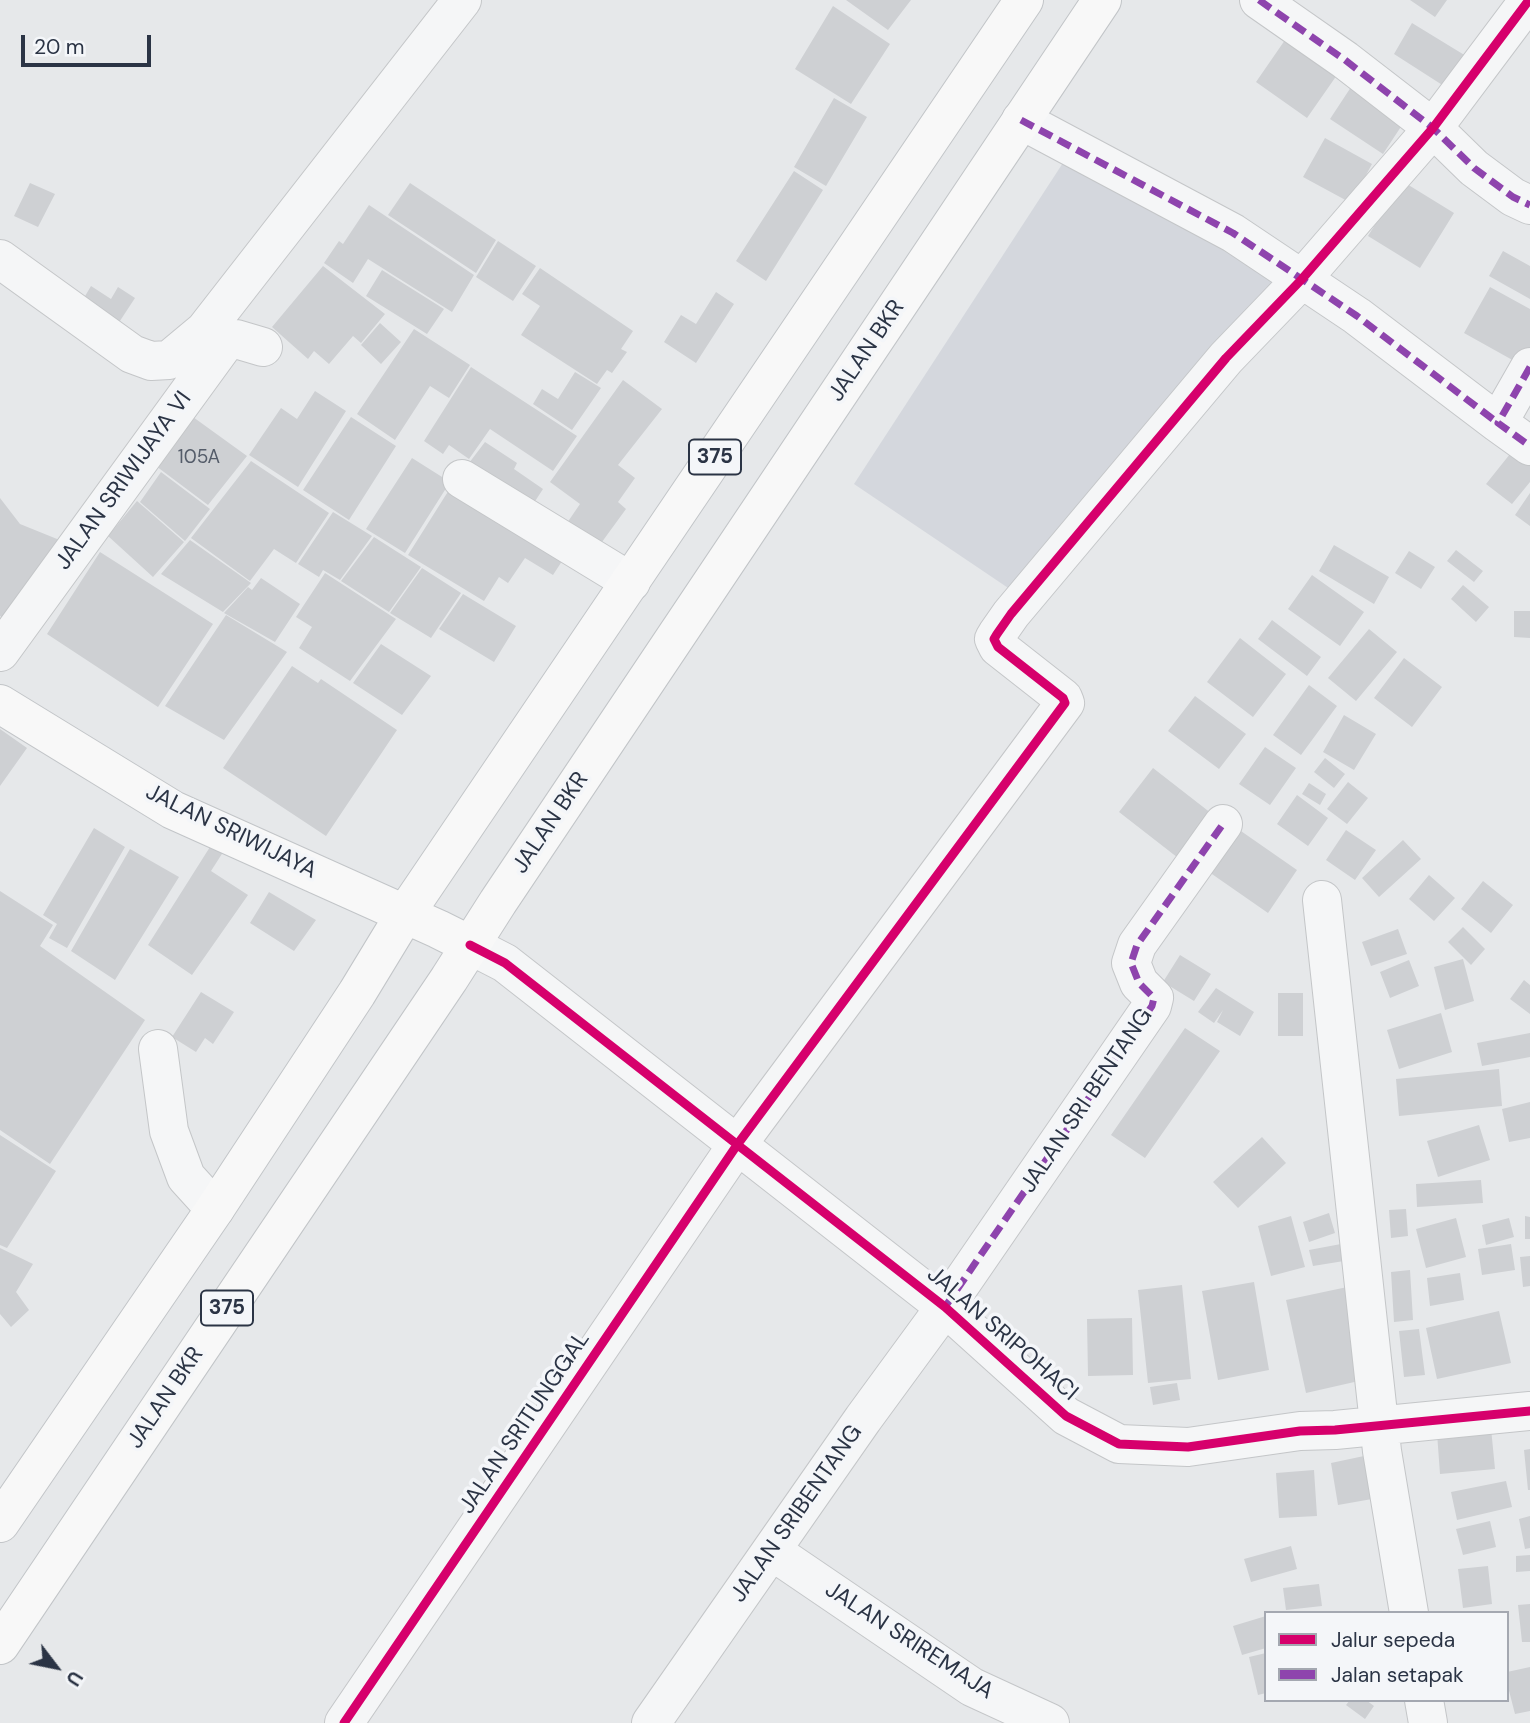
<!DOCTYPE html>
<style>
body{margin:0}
#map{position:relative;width:1530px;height:1723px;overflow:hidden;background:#e6e8ea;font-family:"DM Sans",sans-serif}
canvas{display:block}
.legend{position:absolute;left:1264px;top:1611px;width:245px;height:91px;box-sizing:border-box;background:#f4f6f9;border:2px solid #a4a8b1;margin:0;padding:9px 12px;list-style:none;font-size:21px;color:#2b3445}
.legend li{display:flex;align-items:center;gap:14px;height:35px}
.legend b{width:35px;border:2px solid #a4a8b1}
.north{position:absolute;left:21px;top:1632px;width:70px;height:70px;-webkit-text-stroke:5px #f4f6f9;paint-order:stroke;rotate:122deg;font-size:19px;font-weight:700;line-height:28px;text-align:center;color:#2b3445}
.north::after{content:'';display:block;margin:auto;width:24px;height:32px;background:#2b3445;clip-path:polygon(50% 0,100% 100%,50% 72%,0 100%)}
.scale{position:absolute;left:21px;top:35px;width:130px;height:32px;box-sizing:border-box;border:4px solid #2b3445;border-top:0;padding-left:9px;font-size:21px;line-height:24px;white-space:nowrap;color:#2b3445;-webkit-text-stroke:5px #f4f6f9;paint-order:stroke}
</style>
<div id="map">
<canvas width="1530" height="1723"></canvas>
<ul class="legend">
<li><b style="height:9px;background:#d6006c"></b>Jalur sepeda</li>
<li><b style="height:9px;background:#8e44ad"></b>Jalan setapak</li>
</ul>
<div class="north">U</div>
<div class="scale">20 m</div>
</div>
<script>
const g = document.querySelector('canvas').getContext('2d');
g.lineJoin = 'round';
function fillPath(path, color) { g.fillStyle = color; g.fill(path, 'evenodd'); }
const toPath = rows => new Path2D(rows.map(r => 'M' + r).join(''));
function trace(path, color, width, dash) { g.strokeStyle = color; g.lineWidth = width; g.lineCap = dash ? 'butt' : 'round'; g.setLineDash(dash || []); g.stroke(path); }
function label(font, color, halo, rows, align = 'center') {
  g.font = font + ' "DM Sans",sans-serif'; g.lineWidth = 7; g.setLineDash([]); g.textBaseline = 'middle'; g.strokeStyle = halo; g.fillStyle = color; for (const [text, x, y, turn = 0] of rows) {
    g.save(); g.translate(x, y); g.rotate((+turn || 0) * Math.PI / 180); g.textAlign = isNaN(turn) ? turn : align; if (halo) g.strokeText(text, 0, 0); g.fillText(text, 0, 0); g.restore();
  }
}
const built = toPath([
 [1072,149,1301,288,1029,602,854,484]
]);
const building = toPath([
 [846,0,911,0,888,30],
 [1410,0,1447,0,1435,17],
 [833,6,890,44,851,104,795,69],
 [1412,23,1466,56,1447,88,1394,54],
 [1285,40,1337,75,1307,118,1256,82],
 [1355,81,1408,116,1383,154,1330,119],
 [834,98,867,117,826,186,794,167],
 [1325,138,1372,164,1351,203,1303,177],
 [794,171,823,190,766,281,736,261],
 [1402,181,1454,213,1420,268,1368,236],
 [30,183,55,194,38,227,14,216],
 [410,183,496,240,476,273,388,215],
 [369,205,474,275,452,312,368,259,353,283,324,263,339,241,343,244],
 [498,241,536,266,513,301,476,277],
 [1503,251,1530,266,1530,299,1489,276],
 [323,266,385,314,361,343,353,336,329,364,314,351,308,359,272,327],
 [540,268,633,331,621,349,627,352,612,373,607,370,597,384,521,335,540,306,522,294],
 [382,270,444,309,427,334,366,296],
 [91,286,111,299,118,287,135,298,114,330,78,308],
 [1490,287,1530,309,1530,358,1525,367,1464,333],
 [716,292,734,304,696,363,664,342,681,315,696,324],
 [380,323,401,342,381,364,361,345],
 [414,329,470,365,449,398,430,386,395,440,357,414],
 [471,367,577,436,553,471,490,429,469,459,449,445,443,454,424,441],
 [575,372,601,388,572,430,533,404,542,389,558,399],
 [623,380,662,409,618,465,635,478,618,502,626,509,599,546,567,523,580,504,550,482],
 [315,391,346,411,298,487,249,455,281,408,297,419],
 [193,417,247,456,208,505,156,466],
 [351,417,396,446,349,520,303,490],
 [485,442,517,463,514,469,543,489,528,512,469,463],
 [1518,444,1530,453,1530,482,1512,504,1486,484],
 [412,458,450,482,405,553,366,529],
 [251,461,329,513,296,563,274,549,250,581,191,538],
 [161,472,210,509,185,541,140,502],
 [454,482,566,555,553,575,525,558,508,583,499,577,484,601,408,555],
 [1530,493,1530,526,1515,515],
 [0,498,20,524,62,541,9,622,0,616],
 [137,501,184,542,153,577,108,536],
 [333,512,372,536,340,580,323,570,319,577,298,564],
 [374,537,421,567,389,612,341,581],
 [190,540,251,583,223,612,161,574],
 [1334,545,1389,577,1374,604,1319,571],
 [1456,550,1483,571,1474,582,1447,561],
 [1409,551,1435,567,1421,589,1395,573],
 [100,552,213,624,158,707,47,634],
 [422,568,461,593,431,638,390,613],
 [325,573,396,619,350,681,299,648,312,627,296,617],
 [1312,575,1364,612,1340,646,1288,609],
 [261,578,300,604,275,642,224,613,248,587,252,590],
 [1463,585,1489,607,1476,622,1451,599],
 [463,594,516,626,494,662,439,629],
 [1514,611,1530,611,1530,638,1514,637],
 [226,615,287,652,224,740,165,706],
 [1272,620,1321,657,1307,676,1258,639],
 [1369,629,1397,652,1356,701,1328,678],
 [1240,638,1286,674,1253,717,1207,682],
 [381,644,431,676,402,715,353,683],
 [1404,658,1442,687,1412,727,1374,698],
 [292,666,318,683,321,679,397,730,326,836,223,768],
 [1309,685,1337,706,1301,755,1273,735],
 [1195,696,1246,734,1219,769,1168,731],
 [1344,715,1376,734,1354,770,1323,752],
 [0,729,27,748,0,786],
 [1265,747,1296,768,1270,805,1239,784],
 [1325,758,1345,774,1334,788,1314,772],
 [1153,768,1216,817,1182,861,1119,812],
 [1348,782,1368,798,1347,824,1327,809],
 [1309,783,1326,794,1320,805,1302,794],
 [1297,795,1328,818,1308,846,1277,824],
 [94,828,125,847,67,948,49,938,57,924,43,915],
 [1238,829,1297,870,1268,913,1209,872],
 [1346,830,1376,850,1355,880,1326,860],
 [215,839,227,846,211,871,248,895,192,975,148,945],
 [1403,840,1421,859,1379,897,1362,878],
 [130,849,179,877,115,980,71,951],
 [1429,875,1455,898,1434,921,1409,899],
 [1483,881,1513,905,1491,933,1461,909],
 [0,891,53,925,40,946,145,1020,50,1164,0,1130],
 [269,892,316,920,294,951,250,923],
 [1463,927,1485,949,1471,965,1448,942],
 [1398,929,1407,954,1371,966,1362,942],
 [1180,955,1211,974,1194,1001,1163,982],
 [1463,959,1474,1001,1445,1010,1434,967],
 [1409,960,1419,986,1390,998,1380,972],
 [1524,980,1530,985,1530,1014,1510,999],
 [1216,988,1254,1012,1240,1036,1217,1022,1223,1010,1214,1023,1198,1012],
 [201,992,234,1012,213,1044,205,1038,196,1052,172,1037],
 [1278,993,1303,993,1303,1036,1278,1036],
 [1441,1013,1452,1052,1399,1069,1387,1030],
 [1185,1028,1220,1051,1145,1158,1111,1135],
 [1530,1033,1530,1057,1482,1066,1477,1043],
 [1499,1069,1502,1106,1399,1116,1396,1079],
 [1530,1102,1530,1138,1509,1142,1502,1109],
 [1479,1125,1490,1160,1438,1177,1427,1141],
 [0,1135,56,1171,7,1248,0,1245],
 [1262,1137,1286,1163,1238,1208,1213,1182],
 [1481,1180,1483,1203,1417,1207,1416,1184],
 [1406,1209,1408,1236,1391,1238,1389,1210],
 [1329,1213,1335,1233,1309,1242,1303,1222],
 [1291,1216,1305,1267,1271,1276,1258,1226],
 [1525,1216,1530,1217,1530,1239,1525,1239],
 [1456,1218,1466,1257,1426,1268,1416,1229],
 [1509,1218,1514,1237,1486,1245,1482,1225],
 [1341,1244,1344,1261,1313,1266,1309,1250],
 [1511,1244,1515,1270,1482,1275,1478,1249],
 [0,1248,33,1264,16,1292,29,1310,11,1327,0,1314],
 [1530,1256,1530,1286,1523,1287,1520,1257],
 [1410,1270,1413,1320,1394,1322,1391,1272],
 [1460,1273,1464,1300,1430,1306,1427,1278],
 [1254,1282,1269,1370,1218,1380,1202,1291],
 [1182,1285,1191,1379,1148,1383,1138,1290],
 [1352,1286,1372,1378,1306,1393,1286,1300],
 [1499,1311,1511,1363,1437,1379,1426,1328],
 [1132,1318,1133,1375,1088,1376,1087,1319],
 [1419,1329,1425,1375,1404,1377,1399,1331],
 [1177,1383,1180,1400,1153,1405,1150,1387],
 [1491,1428,1495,1469,1440,1474,1437,1433],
 [1530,1449,1530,1490,1528,1490,1524,1450],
 [1364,1456,1372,1499,1338,1505,1331,1463],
 [1314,1470,1317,1516,1279,1518,1276,1473],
 [1506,1481,1512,1507,1457,1520,1451,1492],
 [1530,1516,1530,1548,1525,1549,1519,1519],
 [1490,1521,1496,1547,1463,1555,1456,1529],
 [1291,1546,1297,1569,1251,1582,1244,1559],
 [1530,1555,1530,1571,1516,1572,1516,1556],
 [1488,1566,1492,1604,1463,1608,1458,1569],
 [1319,1584,1322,1606,1286,1610,1283,1588],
 [1530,1604,1530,1642,1522,1642,1518,1605],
 [1266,1616,1266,1648,1242,1655,1233,1626],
 [1266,1653,1266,1693,1258,1695,1249,1657],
 [1530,1667,1530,1711,1515,1714,1507,1683,1507,1672],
 [1350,1700,1366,1700,1374,1706,1365,1719,1346,1705]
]);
const minor = toPath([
 [1259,0,1345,60,1433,128,1474,168,1513,197,1530,205],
 [1021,120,1233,233,1357,316,1498,423],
 [0,259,132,354,151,361,169,360,205,330,462,0],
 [1530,367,1498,423,1530,446],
 [462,479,631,582],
 [0,652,224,344,229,339,236,339,263,347],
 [1322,900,1382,1451,1409,1613],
 [470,945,505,963,945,1307,1066,1416,1119,1444,1188,1447,1300,1431,1335,1430,1530,1411],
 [158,1049,169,1131,186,1177,215,1209],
 [772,1551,972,1687,1050,1723],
 [1424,1700,1428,1723],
 [344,1723,737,1145,1065,703,1063,698,998,647,994,639,997,634,1011,614,1226,358,1302,279,1433,128,1529,0],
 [651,1723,863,1419,945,1307,1152,1006,1154,998,1139,983,1131,963,1137,945,1223,824]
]);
const major = toPath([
 [0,704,173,810,438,929,470,945],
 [0,1523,215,1209,357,993,405,914,1024,0],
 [0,1645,449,979,498,902,1102,0]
]);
const quiet = toPath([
 [1259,0,1345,60,1433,128,1474,168,1513,197,1530,205],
 [1021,120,1233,233,1357,316,1498,423],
 [1530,367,1498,423,1530,446],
 [945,1307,1152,1006,1154,998,1139,983,1131,963,1137,945,1223,824]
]);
const cycleway = toPath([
 [470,945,505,963,945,1307,1066,1416,1119,1444,1188,1447,1300,1431,1335,1430,1530,1411],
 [344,1723,737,1145,1065,703,1063,698,998,647,994,639,997,634,1011,614,1226,358,1302,279,1433,128,1529,0]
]);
const numberNames = [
 ["105A",199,458]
];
const shields = [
 [715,457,52],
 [227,1308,52]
];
const shieldNames = [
 ["375",715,457],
 ["375",227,1308]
];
const streetNames = [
 ["JALAN BKR",867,351,-56],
 ["JALAN SRIWIJAYA VI",124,481,-54],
 ["JALAN BKR",551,823,-56],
 ["JALAN SRIWIJAYA",231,832,26],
 ["JALAN SRI BENTANG",1087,1101,-56],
 ["JALAN SRIPOHACI",1002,1334,41],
 ["JALAN BKR",166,1398,-56],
 ["JALAN SRITUNGGAL",525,1423,-56],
 ["JALAN SRIBENTANG",797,1514,-55],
 ["JALAN SRIREMAJA",909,1641,33]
];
fillPath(built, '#d4d7dd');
fillPath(building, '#ced0d3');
trace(minor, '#c4c6c8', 40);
trace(major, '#c2c5c8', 40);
trace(minor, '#f5f6f7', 38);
trace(major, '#f8f8f8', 38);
trace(quiet, '#8e44ad', 7, [14, 7]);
trace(cycleway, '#d6006c', 9);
label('19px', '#545c69', null, numberNames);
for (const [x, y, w] of shields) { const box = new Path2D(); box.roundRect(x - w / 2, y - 17.5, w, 35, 5); g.fillStyle = '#f4f6f9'; g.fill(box); trace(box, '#2b3445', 2); }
label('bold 21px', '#2b3445', null, shieldNames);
label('23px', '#2b3445', '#f4f6f9', streetNames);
</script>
